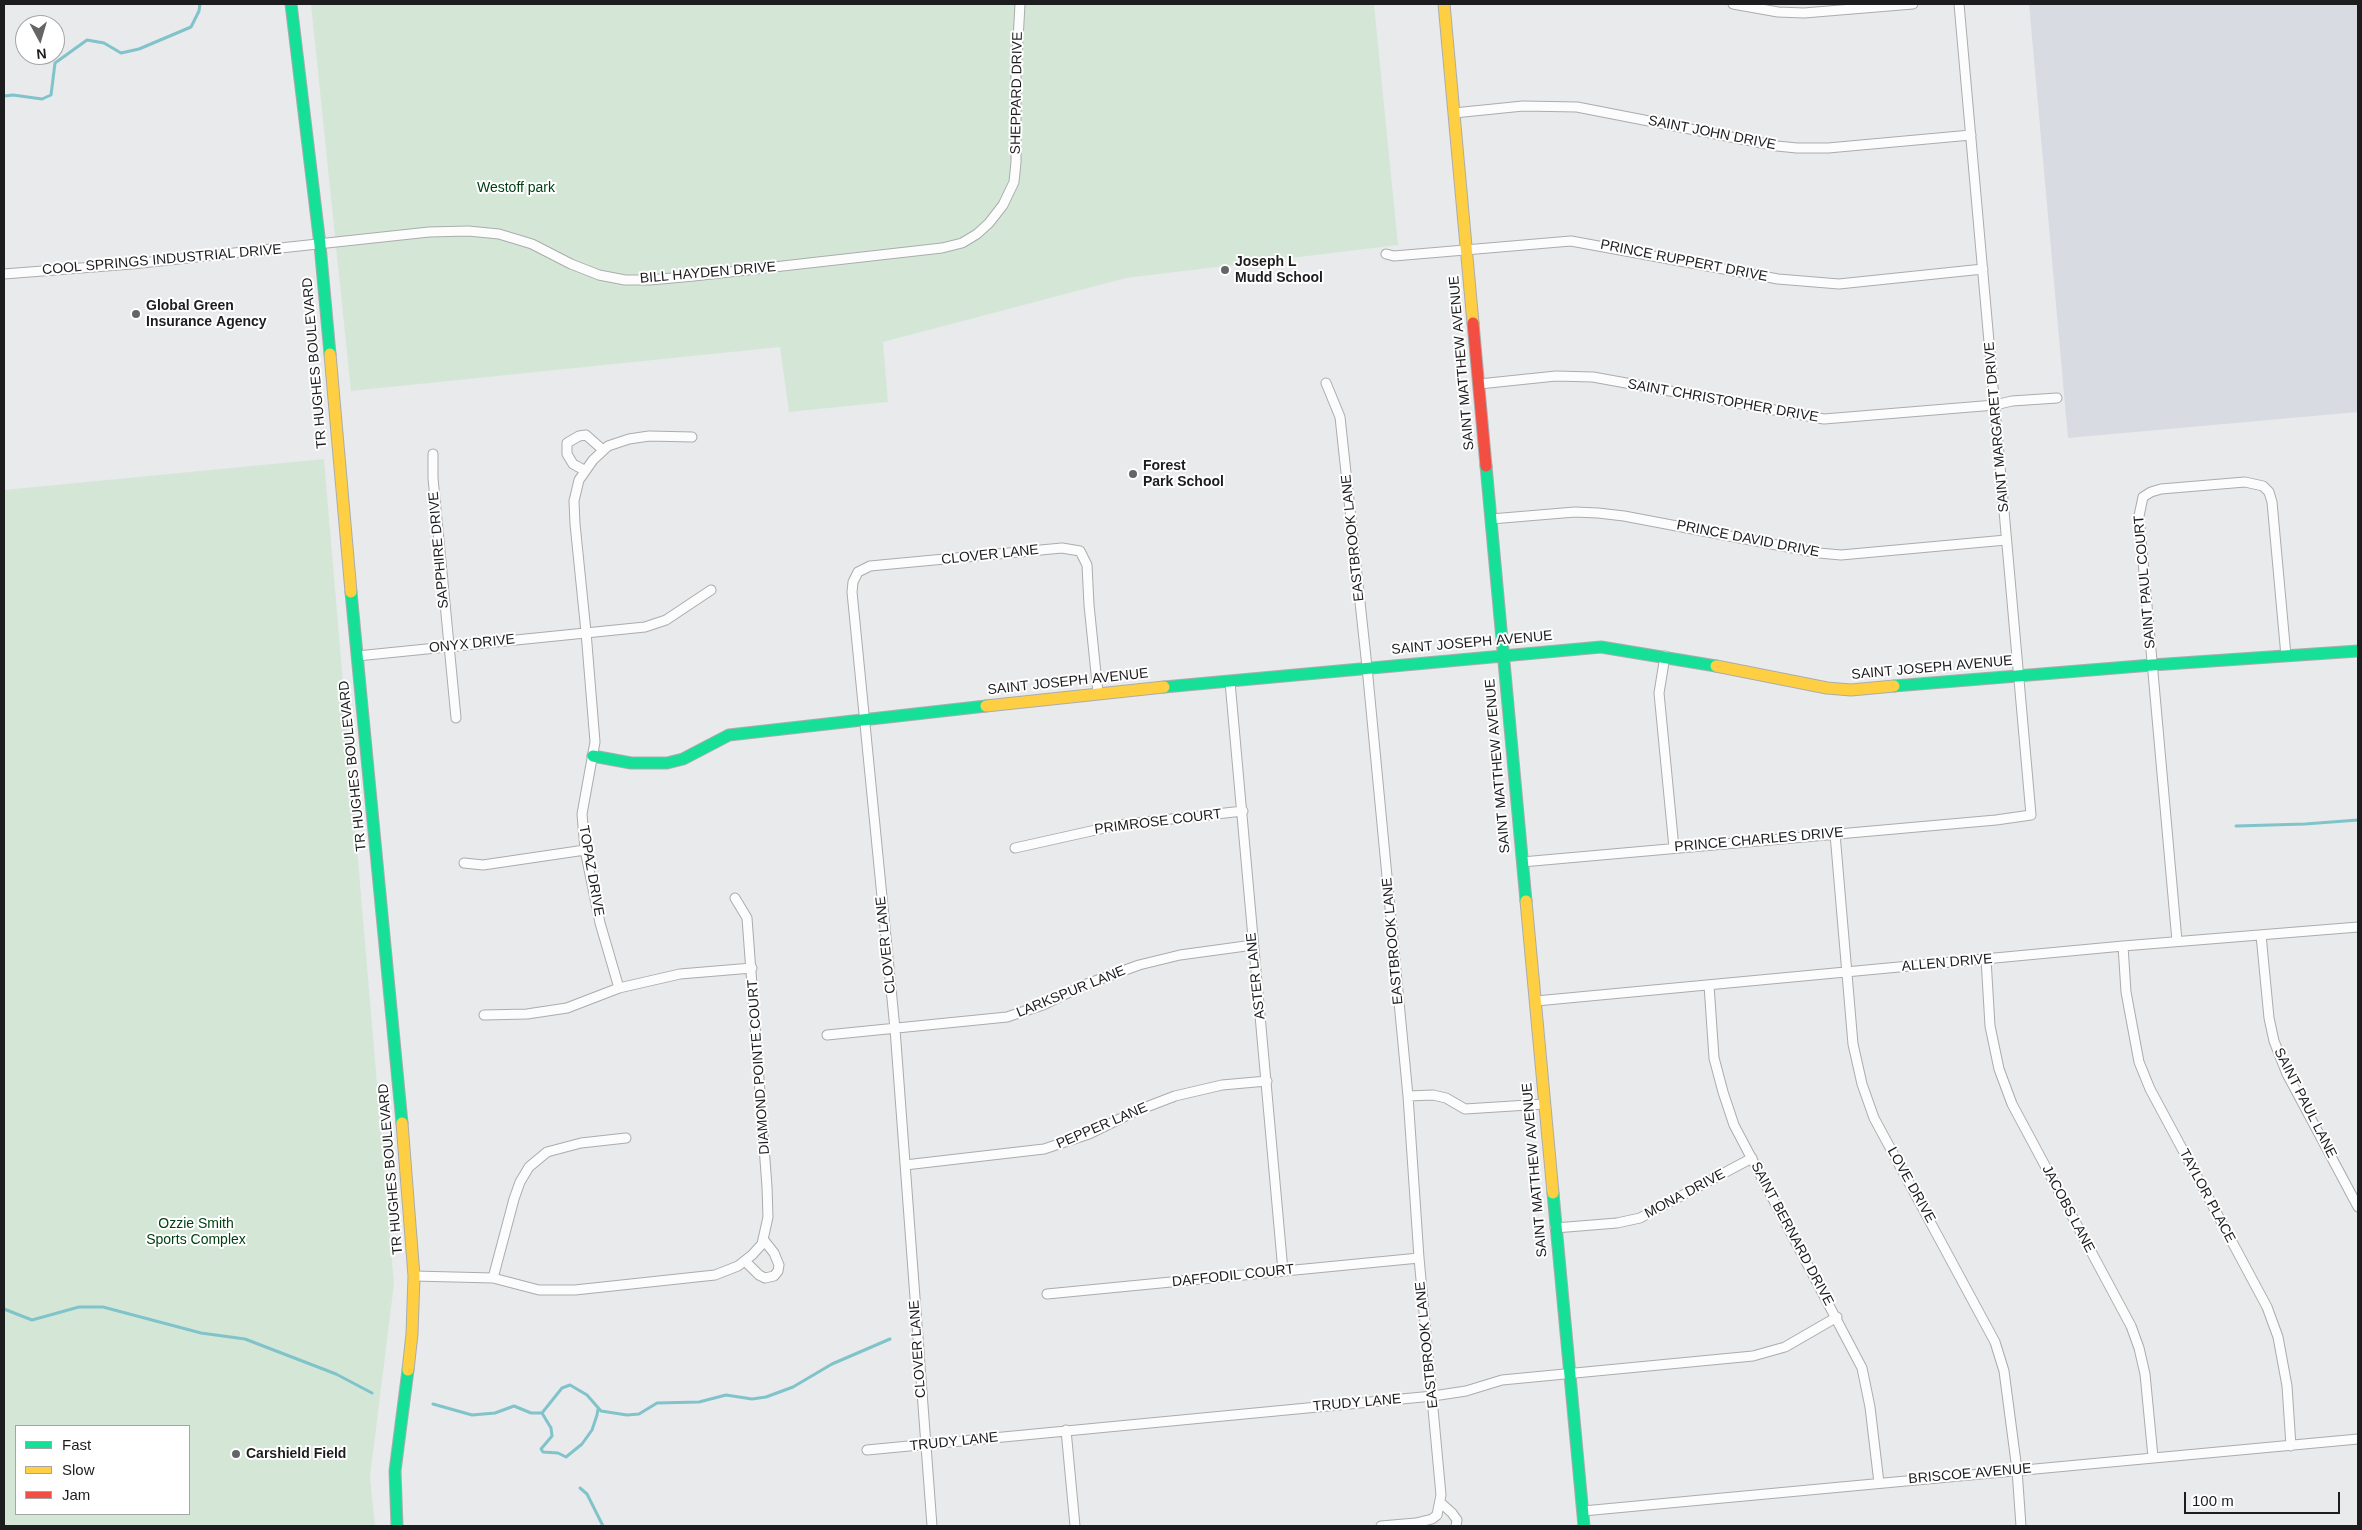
<!DOCTYPE html>
<style>
body{margin:0}
#map{position:relative;width:2362px;height:1530px;overflow:hidden;background:#e8eaec;font-family:Helvetica,sans-serif}
canvas{display:block}
.frame{position:absolute;inset:0;border:5px solid #1d1d1f;pointer-events:none}
.legend{position:absolute;left:15px;top:1425px;width:175px;height:90px;box-sizing:border-box;background:#fff;border:1px solid #a5a5a5;margin:0;padding:6px 9px;list-style:none;font-size:15px;color:#1d1d1f}
.legend li{display:flex;align-items:center;gap:10px;height:25px}
.legend b{width:25px;border:1px solid #a5a5a5}
.north{position:absolute;left:15px;top:15px;width:50px;height:50px;box-sizing:border-box;background:#fff;border:1px solid #a5a5a5;border-radius:50%;rotate:174deg;font-size:14px;font-weight:700;line-height:20px;text-align:center;color:#1d1d1f}
.north::after{content:'';display:block;margin:auto;width:18px;height:22px;background:#646567;clip-path:polygon(50% 0,100% 100%,50% 72%,0 100%)}
.scale{position:absolute;left:2184px;top:1492px;width:156px;height:22px;box-sizing:border-box;border:2px solid #1d1d1f;border-top:0;padding-left:6px;font-size:15px;line-height:18px;white-space:nowrap;color:#1d1d1f;-webkit-text-stroke:4px #fff;paint-order:stroke}
</style>
<div id="map">
<canvas width="2362" height="1530"></canvas>
<div class="frame"></div>
<ul class="legend">
<li><b style="height:6px;background:#16e098"></b>Fast</li>
<li><b style="height:6px;background:#ffcf43"></b>Slow</li>
<li><b style="height:6px;background:#f24e42"></b>Jam</li>
</ul>
<div class="north">N</div>
<div class="scale">100 m</div>
</div>
<script>
const g = document.querySelector('canvas').getContext('2d');
g.lineJoin = 'round';
function fillPath(path, color) { g.fillStyle = color; g.fill(path, 'evenodd'); }
const toPath = rows => new Path2D(rows.map(r => 'M' + r).join(''));
function trace(path, color, width, dash) { g.strokeStyle = color; g.lineWidth = width; g.lineCap = dash ? 'butt' : 'round'; g.setLineDash(dash || []); g.stroke(path); }
function label(font, color, halo, rows, align = 'center') {
  g.font = font + ' Helvetica,sans-serif'; g.lineWidth = 4; g.setLineDash([]); g.textBaseline = 'middle'; g.strokeStyle = halo; g.fillStyle = color; for (const [text, x, y, turn = 0] of rows) {
    g.save(); g.translate(x, y); g.rotate((+turn || 0) * Math.PI / 180); g.textAlign = isNaN(turn) ? turn : align; if (halo) g.strokeText(text, 0, 0); g.fillText(text, 0, 0); g.restore();
  }
}
const built = toPath([
 [2029,4,2358,4,2358,412,2068,438]
]);
const green = toPath([
 [311,4,1374,4,1398,245,1126,278,883,342,888,402,789,412,780,347,351,391],
 [324,459,394,1284,370,1477,375,1526,4,1526,4,490],
 [189,1426,189,1514,16,1514,16,1426]
]);
const stream = toPath([
 [4,96,13,95,42,99,51,95,55,63,87,40,104,43,121,53,139,49,191,27,199,11,200,4],
 [2236,826,2305,824,2358,820],
 [4,1309,32,1320,79,1307,103,1307,201,1333,245,1339,336,1374,372,1393],
 [433,1404,472,1415,495,1413,514,1406,531,1413,542,1413,562,1388,570,1385,587,1395,601,1411,627,1415,639,1414,657,1403,699,1402,726,1395,752,1399,766,1397,793,1387,832,1364,890,1339],
 [542,1413,551,1428,552,1436,541,1449,543,1452,558,1453,566,1457,582,1444,592,1430,597,1415,598,1409],
 [580,1488,587,1494,603,1526]
]);
const street = toPath([
 [1733,4,1778,12,1804,13,1913,4],
 [1454,113,1523,106,1577,107,1777,146,1797,148,1828,148,1971,135],
 [1386,254,1394,256,1571,241,1778,279,1839,284,1983,269],
 [4,274,132,264,429,232,468,231,499,234,532,244,571,264,599,275,625,280,650,280,694,276,942,248,962,243,977,234,989,223,1003,205,1014,182,1016,162,1016,76,1020,4],
 [1326,383,1340,417,1367,667,1408,1096,1419,1258,1441,1495,1437,1515,1432,1519,1416,1523,1381,1526],
 [1479,384,1556,376,1593,377,1824,419,1995,405,2012,401,2057,398],
 [692,437,649,436,629,439,608,446,593,460,579,480,574,501,575,524,586,632,595,742,582,814,585,850,600,923,619,988,680,974,752,968],
 [433,454,433,478,456,718],
 [584,470,573,464,567,454,567,443,579,436,586,435,603,450],
 [1491,519,1575,512,1598,513,1624,516,1819,553,1841,555,2006,540],
 [357,656,645,627,666,620,711,590],
 [1665,656,1659,693,1674,848],
 [1230,682,1283,1271],
 [1835,834,1853,1044,1862,1084,1874,1118,1995,1342,2004,1371,2017,1470,2021,1526],
 [1015,848,1118,825,1243,811],
 [1522,862,1996,820,2031,815,1959,4],
 [464,863,483,865,585,850],
 [2261,935,2269,1018,2274,1041,2287,1074,2358,1207],
 [2177,941,2139,516,2143,497,2151,492,2161,489,2245,482,2263,486,2269,492,2272,502,2286,656],
 [2123,946,2126,992,2139,1062,2150,1089,2267,1307,2278,1337,2287,1386,2291,1446],
 [1986,959,1990,1026,1999,1069,2012,1104,2131,1326,2139,1348,2145,1374,2153,1457],
 [1709,985,1714,1058,1723,1092,1734,1125,1862,1368,1870,1407,1879,1483],
 [1536,1001,2123,946,2358,927],
 [484,1015,527,1014,567,1008,619,988],
 [827,1035,1007,1017,1043,1005,1084,985,1139,965,1180,955,1253,945],
 [1408,1096,1433,1095,1446,1098,1465,1109,1544,1104],
 [905,1165,1044,1149,1089,1134,1136,1111,1175,1096,1222,1085,1267,1081],
 [1555,1228,1617,1223,1640,1218,1752,1158],
 [745,1261,759,1275,765,1278,774,1276,778,1271,779,1265,774,1253,763,1239],
 [414,1276,493,1278,539,1290,575,1290,715,1275,738,1266,752,1255,762,1244,768,1217,767,1187,747,918,735,898],
 [493,1278,514,1199,520,1182,529,1167,547,1152,581,1143,626,1138],
 [1047,1294,1419,1258],
 [1066,1430,1075,1526],
 [867,1450,1433,1396,1466,1391,1502,1380,1753,1356,1785,1347,1837,1317],
 [1441,1503,1452,1513,1457,1520,1456,1526],
 [1583,1511,2358,1439],
 [932,1526,895,1029,852,592,853,582,858,572,870,566,1062,548,1080,551,1087,565,1089,605,1098,693]
]);
const fast = toPath([
 [291,4,320,245,330,354],
 [1486,466,1526,901],
 [351,592,402,1123],
 [1894,686,2152,665,2358,651],
 [1164,687,1601,647,1716,666],
 [593,756,631,763,667,763,683,759,729,735,986,706],
 [1553,1193,1584,1526],
 [397,1526,395,1471,408,1370]
]);
const slow = toPath([
 [1444,4,1473,323],
 [330,354,351,592],
 [1716,666,1827,688,1851,690,1894,686],
 [986,706,1164,687],
 [1526,901,1553,1193],
 [402,1123,414,1276,412,1334,408,1370]
]);
const jam = toPath([
 [1473,323,1486,466]
]);
const markers = [
 [1225,270,5,"#646567"],
 [136,314,5,"#646567"],
 [1133,474,5,"#646567"],
 [236,1454,5,"#646567"]
];
const streetNames = [
 ["SHEPPARD DRIVE",1017,93,-89],
 ["SAINT JOHN DRIVE",1712,133,11],
 ["COOL SPRINGS INDUSTRIAL DRIVE",162,260,-5],
 ["PRINCE RUPPERT DRIVE",1684,261,11],
 ["BILL HAYDEN DRIVE",708,273,-5],
 ["TR HUGHES BOULEVARD",315,363,-95],
 ["SAINT MATTHEW AVENUE",1462,363,-95],
 ["SAINT CHRISTOPHER DRIVE",1723,401,10],
 ["SAINT MARGARET DRIVE",1997,427,-95],
 ["EASTBROOK LANE",1353,538,-96],
 ["PRINCE DAVID DRIVE",1748,539,11],
 ["SAPPHIRE DRIVE",439,550,-95],
 ["CLOVER LANE",990,555,-6],
 ["SAINT PAUL COURT",2145,582,-95],
 ["SAINT JOSEPH AVENUE",1472,643,-5],
 ["ONYX DRIVE",472,644,-6],
 ["SAINT JOSEPH AVENUE",1932,668,-5],
 ["SAINT JOSEPH AVENUE",1068,682,-6],
 ["TR HUGHES BOULEVARD",353,766,-96],
 ["SAINT MATTHEW AVENUE",1498,766,-95],
 ["PRIMROSE COURT",1158,822,-7],
 ["PRINCE CHARLES DRIVE",1759,840,-5],
 ["TOPAZ DRIVE",591,871,80],
 ["EASTBROOK LANE",1393,941,-95],
 ["CLOVER LANE",886,945,-96],
 ["ALLEN DRIVE",1947,963,-5],
 ["ASTER LANE",1256,976,-96],
 ["LARKSPUR LANE",1071,992,-22],
 ["DIAMOND POINTE COURT",759,1067,-94],
 ["SAINT PAUL LANE",2305,1103,63],
 ["PEPPER LANE",1102,1126,-23],
 ["TR HUGHES BOULEVARD",391,1169,-95],
 ["SAINT MATTHEW AVENUE",1535,1170,-95],
 ["LOVE DRIVE",1911,1185,61],
 ["MONA DRIVE",1685,1194,-28],
 ["TAYLOR PLACE",2207,1196,62],
 ["JACOBS LANE",2068,1209,62],
 ["SAINT BERNARD DRIVE",1792,1234,62],
 ["DAFFODIL COURT",1233,1276,-6],
 ["EASTBROOK LANE",1427,1345,-96],
 ["CLOVER LANE",918,1349,-94],
 ["TRUDY LANE",1357,1403,-5],
 ["TRUDY LANE",954,1442,-6],
 ["BRISCOE AVENUE",1970,1474,-5]
];
const parkNames = [
 ["Westoff park",516,188],
 ["Ozzie Smith",196,1224],
 ["Sports Complex",196,1240]
];
const poiNames = [
 ["Joseph L",1235,262],
 ["Mudd School",1235,278],
 ["Global Green",146,306],
 ["Insurance Agency",146,322],
 ["Forest",1143,466],
 ["Park School",1143,482],
 ["Carshield Field",246,1454]
];
fillPath(built, '#d8dbe2');
fillPath(green, '#d4e7d7');
trace(stream, '#81c3ca', 3);
trace(street, '#aaacad', 11);
trace(fast, '#aaacad', 13);
trace(slow, '#aaacad', 13);
trace(jam, '#aaacad', 13);
trace(street, '#fcfcfc', 9);
trace(fast, '#16e098', 11);
trace(slow, '#ffcf43', 11);
trace(jam, '#f24e42', 11);
for (const [x, y, r, color] of markers) { const dot = new Path2D(); dot.arc(x, y, r, 0, 2 * Math.PI); g.fillStyle = color; g.fill(dot); trace(dot, '#fff', 2); }
label('14px', '#1d1d1f', '#fff', streetNames);
label('14px', '#014013', '#fff', parkNames);
label('bold 14px', '#1d1d1f', '#fff', poiNames, 'left');
</script>
